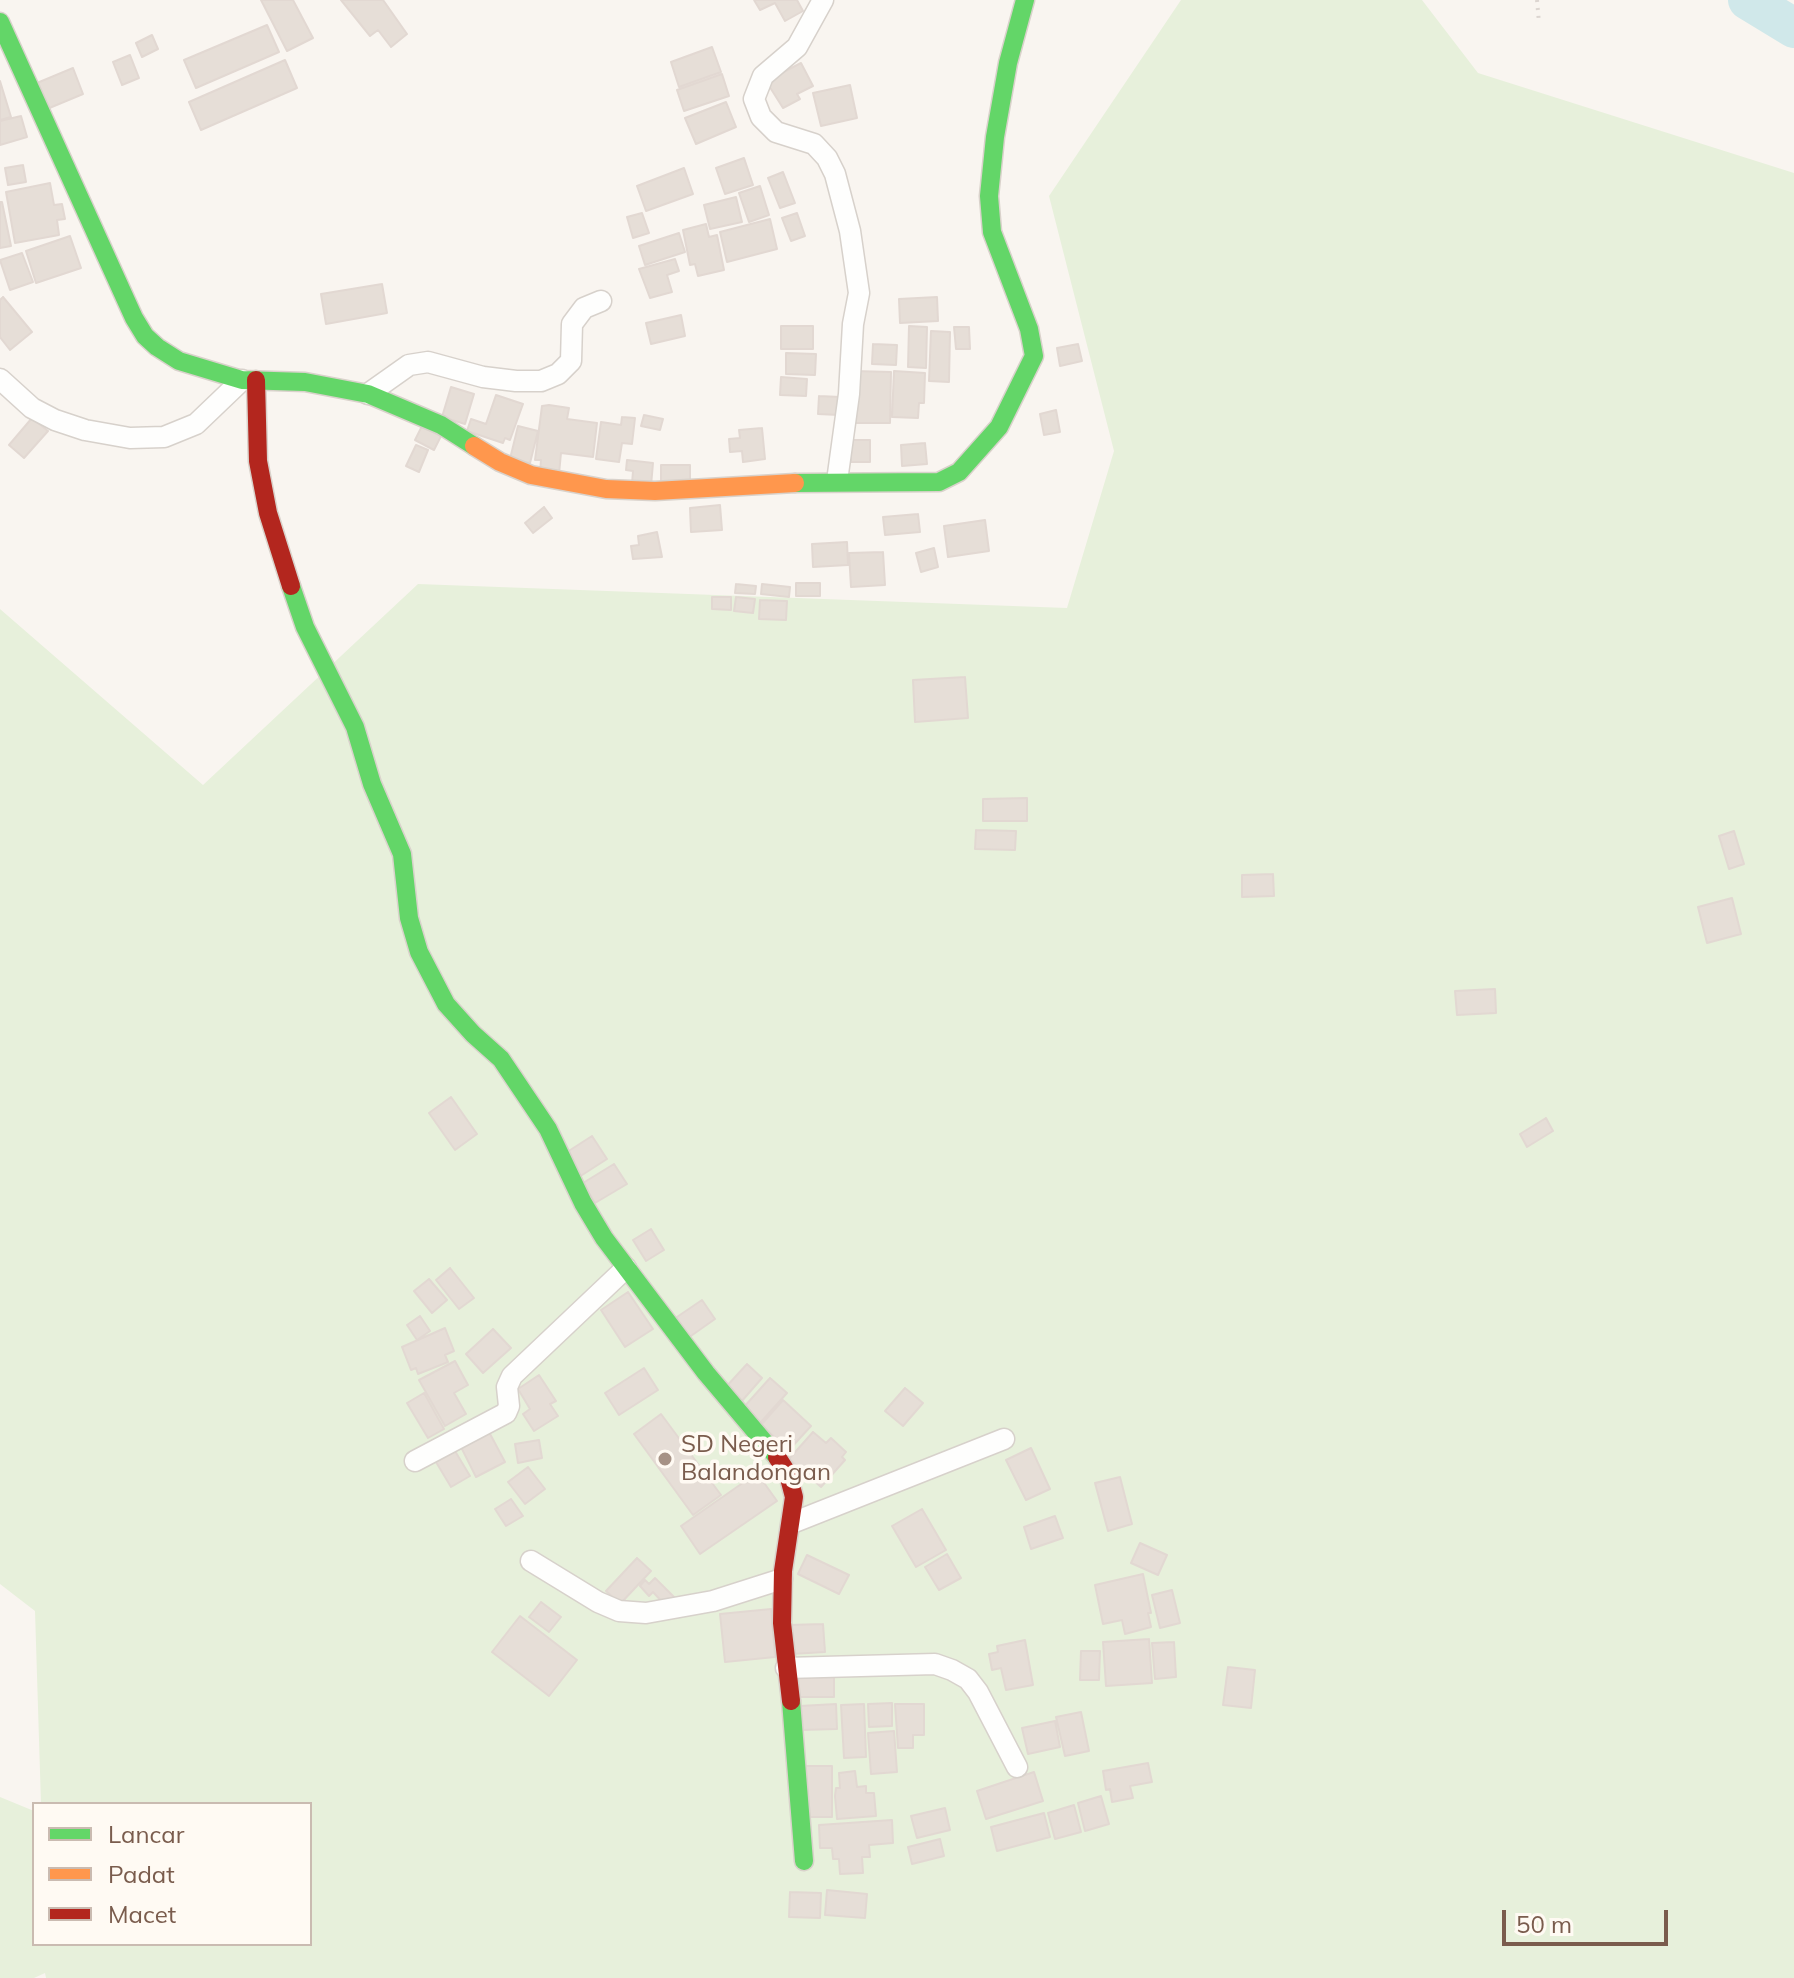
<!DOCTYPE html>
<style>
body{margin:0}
#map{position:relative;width:1794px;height:1978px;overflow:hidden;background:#f9f5f0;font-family:Mulish,sans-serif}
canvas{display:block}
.legend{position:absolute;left:32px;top:1802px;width:280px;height:144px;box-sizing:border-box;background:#fffaf3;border:2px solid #cabbb1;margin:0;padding:10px 14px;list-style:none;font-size:24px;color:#7a5c4d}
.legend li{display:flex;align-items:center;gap:16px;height:40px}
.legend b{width:40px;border:2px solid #cabbb1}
.scale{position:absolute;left:1502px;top:1910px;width:166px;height:36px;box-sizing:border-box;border:4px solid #7a5c4d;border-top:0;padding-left:10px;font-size:24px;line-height:28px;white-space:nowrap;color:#7a5c4d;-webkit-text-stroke:6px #fffaf3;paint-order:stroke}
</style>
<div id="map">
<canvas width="1794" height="1978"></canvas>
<ul class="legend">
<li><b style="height:10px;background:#63d668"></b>Lancar</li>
<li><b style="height:10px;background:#ff974d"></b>Padat</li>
<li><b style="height:10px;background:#b3261e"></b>Macet</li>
</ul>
<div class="scale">50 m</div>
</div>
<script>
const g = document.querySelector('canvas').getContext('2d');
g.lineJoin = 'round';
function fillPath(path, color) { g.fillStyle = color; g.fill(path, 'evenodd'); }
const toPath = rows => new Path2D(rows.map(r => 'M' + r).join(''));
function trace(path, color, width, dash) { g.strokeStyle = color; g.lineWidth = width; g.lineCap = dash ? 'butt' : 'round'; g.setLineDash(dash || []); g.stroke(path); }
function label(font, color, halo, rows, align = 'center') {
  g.font = font + ' Mulish,sans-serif'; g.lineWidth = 7; g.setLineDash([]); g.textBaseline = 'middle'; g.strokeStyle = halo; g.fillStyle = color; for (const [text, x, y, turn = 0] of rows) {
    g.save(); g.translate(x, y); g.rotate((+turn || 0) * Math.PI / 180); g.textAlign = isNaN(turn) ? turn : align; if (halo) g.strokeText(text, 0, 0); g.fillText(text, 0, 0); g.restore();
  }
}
const green = toPath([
 [1181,0,1422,0,1478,73,1794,173,1794,1978,46,1978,45,1973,34,1978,0,1978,0,1797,34,1811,34,1944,310,1944,310,1804,41,1804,35,1611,0,1584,0,609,203,785,418,584,1067,608,1114,451,1049,196]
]);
const river = toPath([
 [1748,0,1794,28]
]);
const building = toPath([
 [261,0,293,0,313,38,287,51,261,0],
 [341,0,383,0,407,34,391,47,378,30,370,36,341,0],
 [754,0,797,0,803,11,785,21,775,3,760,10,754,0],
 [267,25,279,52,196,88,184,60,267,25],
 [152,35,158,49,142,57,136,43,152,35],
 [712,47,721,72,679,87,671,62,712,47],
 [130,55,139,78,122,85,113,62,130,55],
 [285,60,297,88,201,130,189,102,285,60],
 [801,63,813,86,797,94,800,99,783,108,766,81,801,63],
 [73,68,83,94,47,109,37,83,73,68],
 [722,74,729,96,684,111,677,90,722,74],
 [0,81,11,117,0,120,0,81],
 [850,85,857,118,821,126,813,93,850,85],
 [726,102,736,127,696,144,685,118,726,102],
 [21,116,27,137,0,145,0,121,21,116],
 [744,158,753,185,725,194,716,168,744,158],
 [23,165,26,182,8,185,5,168,23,165],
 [684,168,693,194,646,211,637,186,684,168],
 [783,172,795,203,780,208,768,178,783,172],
 [50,183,54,205,62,204,65,219,57,220,59,235,15,243,6,192,50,183],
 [760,186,769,215,749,222,739,193,760,186],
 [736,197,742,222,710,229,704,205,736,197],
 [0,202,2,202,11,246,0,248,0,202],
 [642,213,649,233,633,238,627,217,642,213],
 [797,213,805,236,791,241,782,218,797,213],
 [770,219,777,249,727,262,720,232,770,219],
 [706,224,709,237,717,235,724,270,698,276,695,264,690,265,683,230,706,224],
 [679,233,685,252,645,265,639,246,679,233],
 [70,236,81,268,36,283,26,251,70,236],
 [22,253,33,282,10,290,0,260,22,253],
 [675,259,679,271,667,275,672,292,650,298,639,269,675,259],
 [382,284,387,313,326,324,321,294,382,284],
 [3,297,32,332,10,350,0,337,0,300,3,297],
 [937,297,938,321,900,323,899,299,937,297],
 [681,315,685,336,651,344,646,323,681,315],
 [781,326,813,326,813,349,781,349,781,326],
 [909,326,927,327,926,368,908,367,909,326],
 [954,327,969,327,970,349,956,349,954,327],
 [931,331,950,332,949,382,929,381,931,331],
 [873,344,897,345,896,365,872,364,873,344],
 [1078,344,1082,361,1060,366,1057,348,1078,344],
 [786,353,816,354,815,375,786,374,786,353],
 [854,371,891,372,890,423,853,423,854,371],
 [894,371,925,373,924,403,919,403,918,418,892,417,894,371],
 [781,377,807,379,806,396,780,395,781,377],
 [451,387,474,394,465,424,442,417,451,387],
 [496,395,523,404,510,440,505,438,503,443,467,431,471,419,486,424,496,395],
 [819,396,840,397,839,415,818,414,819,396],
 [549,405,569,408,567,419,597,423,593,457,561,453,559,474,540,472,541,460,535,460,542,406,549,405],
 [1056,410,1060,432,1044,435,1040,414,1056,410],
 [644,415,663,419,660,430,641,426,644,415],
 [622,417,635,418,632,444,622,443,619,462,596,459,601,422,621,425,622,417],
 [32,418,48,431,24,458,9,445,32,418],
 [422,426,441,436,434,450,415,440,422,426],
 [518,426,538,431,530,463,510,459,518,426],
 [762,428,765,459,743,462,742,451,730,452,729,439,740,438,739,430,762,428],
 [851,440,870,440,870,462,851,462,851,440],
 [925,443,927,464,902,466,901,445,925,443],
 [416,445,428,450,419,472,406,466,416,445],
 [627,460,653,463,651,486,632,484,633,471,626,470,627,460],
 [661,465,690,465,690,482,661,482,661,465],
 [720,505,722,530,691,532,690,508,720,505],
 [544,507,552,518,533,533,525,523,544,507],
 [918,514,920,532,885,535,883,517,918,514],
 [985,520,989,551,948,557,944,526,985,520],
 [657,532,662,557,633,559,631,546,639,545,638,536,657,532],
 [847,542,848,565,813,567,812,544,847,542],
 [934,548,938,567,921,572,916,553,934,548],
 [883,552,885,585,851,587,849,553,883,552],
 [796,583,820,583,820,596,796,596,796,583],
 [736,584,756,586,755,594,735,593,736,584],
 [762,584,790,587,789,597,761,594,762,584],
 [712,597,731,597,731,610,712,609,712,597],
 [736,597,755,599,753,613,734,611,736,597],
 [760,600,787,601,786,620,759,619,760,600],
 [965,677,968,718,915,722,913,680,965,677],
 [1027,798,1027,821,983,821,983,799,1027,798],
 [976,830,1016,831,1015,850,975,849,976,830],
 [1734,831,1744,864,1729,869,1719,836,1734,831],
 [1273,874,1274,896,1242,897,1242,875,1273,874],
 [1732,898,1741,934,1707,943,1698,907,1732,898],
 [1495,989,1496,1013,1457,1015,1455,991,1495,989],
 [451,1097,477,1134,455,1150,429,1113,451,1097],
 [1546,1118,1553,1131,1527,1147,1520,1134,1546,1118],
 [592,1136,607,1159,579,1177,564,1154,592,1136],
 [614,1164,627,1184,595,1203,583,1183,614,1164],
 [651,1229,664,1250,646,1261,633,1240,651,1229],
 [450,1268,474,1298,459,1309,436,1280,450,1268],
 [429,1279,447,1300,432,1313,414,1291,429,1279],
 [628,1292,653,1329,625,1347,601,1310,628,1292],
 [702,1300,715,1319,688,1338,674,1319,702,1300],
 [420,1316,430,1331,417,1340,407,1325,420,1316],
 [445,1328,454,1351,445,1355,448,1362,418,1374,416,1368,411,1370,402,1347,445,1328],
 [493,1329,511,1348,483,1373,466,1354,493,1329],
 [455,1361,468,1385,454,1393,466,1414,445,1426,419,1380,455,1361],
 [747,1364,762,1378,741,1402,725,1388,747,1364],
 [644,1368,658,1390,619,1415,605,1393,644,1368],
 [539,1375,556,1401,550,1404,558,1416,534,1431,523,1414,530,1409,518,1389,539,1375],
 [770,1378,787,1393,760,1423,743,1408,770,1378],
 [905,1388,923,1403,903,1426,885,1411,905,1388],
 [424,1393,444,1429,428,1438,407,1403,424,1393],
 [783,1400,811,1426,789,1450,761,1425,783,1400],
 [661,1414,721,1495,693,1515,634,1434,661,1414],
 [489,1432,505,1462,476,1477,461,1447,489,1432],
 [813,1432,826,1443,831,1438,846,1452,842,1457,845,1460,821,1487,789,1459,813,1432],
 [539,1440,542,1458,518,1463,515,1444,539,1440],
 [1031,1448,1050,1489,1026,1500,1006,1460,1031,1448],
 [455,1451,470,1476,451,1487,436,1462,455,1451],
 [528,1467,545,1489,525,1504,508,1482,528,1467],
 [757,1473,777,1501,700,1554,681,1526,757,1473],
 [1120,1477,1132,1524,1108,1531,1095,1483,1120,1477],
 [511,1499,523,1516,506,1526,495,1509,511,1499],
 [922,1509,946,1550,916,1567,892,1526,922,1509],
 [1055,1516,1063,1538,1031,1549,1024,1527,1055,1516],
 [1140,1543,1167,1555,1158,1575,1131,1563,1140,1543],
 [947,1554,961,1578,939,1590,925,1567,947,1554],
 [807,1555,849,1575,839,1594,798,1574,807,1555],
 [637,1558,651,1571,620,1604,606,1591,637,1558],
 [1143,1574,1151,1613,1148,1613,1151,1627,1125,1634,1122,1620,1103,1624,1095,1585,1143,1574],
 [655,1578,674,1597,665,1605,653,1592,649,1596,640,1586,645,1580,649,1584,655,1578],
 [1172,1590,1180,1623,1160,1628,1152,1595,1172,1590],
 [541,1602,561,1617,549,1632,529,1617,541,1602],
 [771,1609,775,1657,725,1662,720,1614,771,1609],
 [520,1616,577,1660,549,1696,492,1652,520,1616],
 [823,1624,825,1652,791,1654,789,1625,823,1624],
 [1149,1639,1152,1683,1106,1686,1103,1642,1149,1639],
 [1025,1640,1033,1685,1006,1690,1001,1668,992,1670,989,1654,998,1652,997,1646,1025,1640],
 [1174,1642,1176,1677,1155,1679,1152,1643,1174,1642],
 [1081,1651,1100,1651,1099,1680,1080,1680,1081,1651],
 [1228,1667,1255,1670,1251,1708,1223,1705,1228,1667],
 [796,1675,834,1675,834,1697,796,1697,796,1675],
 [892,1703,892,1726,869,1727,868,1704,892,1703],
 [836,1704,837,1729,800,1730,800,1706,836,1704],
 [864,1704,866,1757,844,1758,841,1705,864,1704],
 [895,1704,924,1704,924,1735,913,1735,913,1748,898,1748,895,1704],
 [1081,1712,1089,1751,1065,1756,1056,1717,1081,1712],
 [1055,1721,1060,1747,1028,1754,1022,1728,1055,1721],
 [894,1731,897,1772,871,1774,868,1733,894,1731],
 [1148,1763,1152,1782,1130,1786,1133,1798,1112,1802,1110,1789,1106,1790,1103,1771,1148,1763],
 [804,1766,832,1766,832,1817,804,1817,804,1766],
 [855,1771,857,1787,866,1786,866,1793,874,1793,876,1816,837,1819,835,1796,836,1788,840,1788,839,1773,855,1771],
 [1034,1772,1043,1801,986,1819,977,1791,1034,1772],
 [1101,1796,1109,1824,1085,1831,1078,1803,1101,1796],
 [1074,1805,1081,1832,1055,1839,1048,1813,1074,1805],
 [945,1808,950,1830,917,1838,911,1816,945,1808],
 [1044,1813,1050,1837,997,1851,991,1827,1044,1813],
 [892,1820,893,1843,869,1845,870,1857,862,1857,863,1873,840,1874,839,1859,833,1859,832,1848,820,1848,819,1825,892,1820],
 [940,1839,944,1856,912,1864,908,1847,940,1839],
 [827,1890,867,1894,865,1918,825,1915,827,1890],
 [790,1892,821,1893,820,1918,789,1917,790,1892]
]);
const path = toPath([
 [1537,0,1539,23]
]);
const street = toPath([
 [823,0,797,47,763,76,754,99,761,117,776,132,814,144,827,158,835,174,850,231,859,293,853,324,849,394,837,481],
 [0,379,32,408,55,420,85,430,130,438,164,437,196,424,242,380],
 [368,394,409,365,428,362,483,377,516,381,541,381,558,374,571,361,572,324,584,308,601,301],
 [415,1461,506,1413,509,1406,507,1387,512,1376,626,1268],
 [792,1523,1004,1439],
 [531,1561,598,1602,619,1611,646,1613,713,1601,782,1579],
 [786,1668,935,1664,952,1670,968,1679,978,1692,1017,1767]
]);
const fast = toPath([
 [0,22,134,318,145,336,157,347,179,361,242,380,305,382,368,394,441,425,474,446],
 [795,483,939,482,959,472,999,427,1034,356,1029,329,992,232,989,196,995,137,1008,63,1025,0],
 [291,586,305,627,355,727,372,784,402,854,409,918,419,952,446,1004,473,1034,501,1059,548,1129,583,1203,604,1238,706,1373,777,1457],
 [791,1701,804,1861]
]);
const slow = toPath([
 [474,446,500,462,531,475,606,489,655,491,795,483]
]);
const jam = toPath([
 [256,380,258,461,268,513,291,586],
 [777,1457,788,1474,794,1497,783,1571,782,1623,791,1701]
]);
const markers = [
 [665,1459,8,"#a69286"]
];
const poiNames = [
 ["SD Negeri",681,1445],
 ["Balandongan",681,1473]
];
fillPath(green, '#e7f0db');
trace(river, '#d0e8ea', 40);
fillPath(building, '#e6ded7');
trace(building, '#e2d8d2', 2);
trace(street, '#d7d1cb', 23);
trace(fast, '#d9d2cb', 21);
trace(slow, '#d9d2cb', 21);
trace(jam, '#d9d2cb', 21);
trace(path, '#dcd5d0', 4, [2, 6]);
trace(street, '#fefefd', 20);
trace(fast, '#63d668', 18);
trace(slow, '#ff974d', 18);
trace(jam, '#b3261e', 18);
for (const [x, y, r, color] of markers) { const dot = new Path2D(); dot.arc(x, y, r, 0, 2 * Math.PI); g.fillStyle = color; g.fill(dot); trace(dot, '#fffaf3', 3); }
label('24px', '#7a5c4d', '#fffaf3', poiNames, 'left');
</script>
